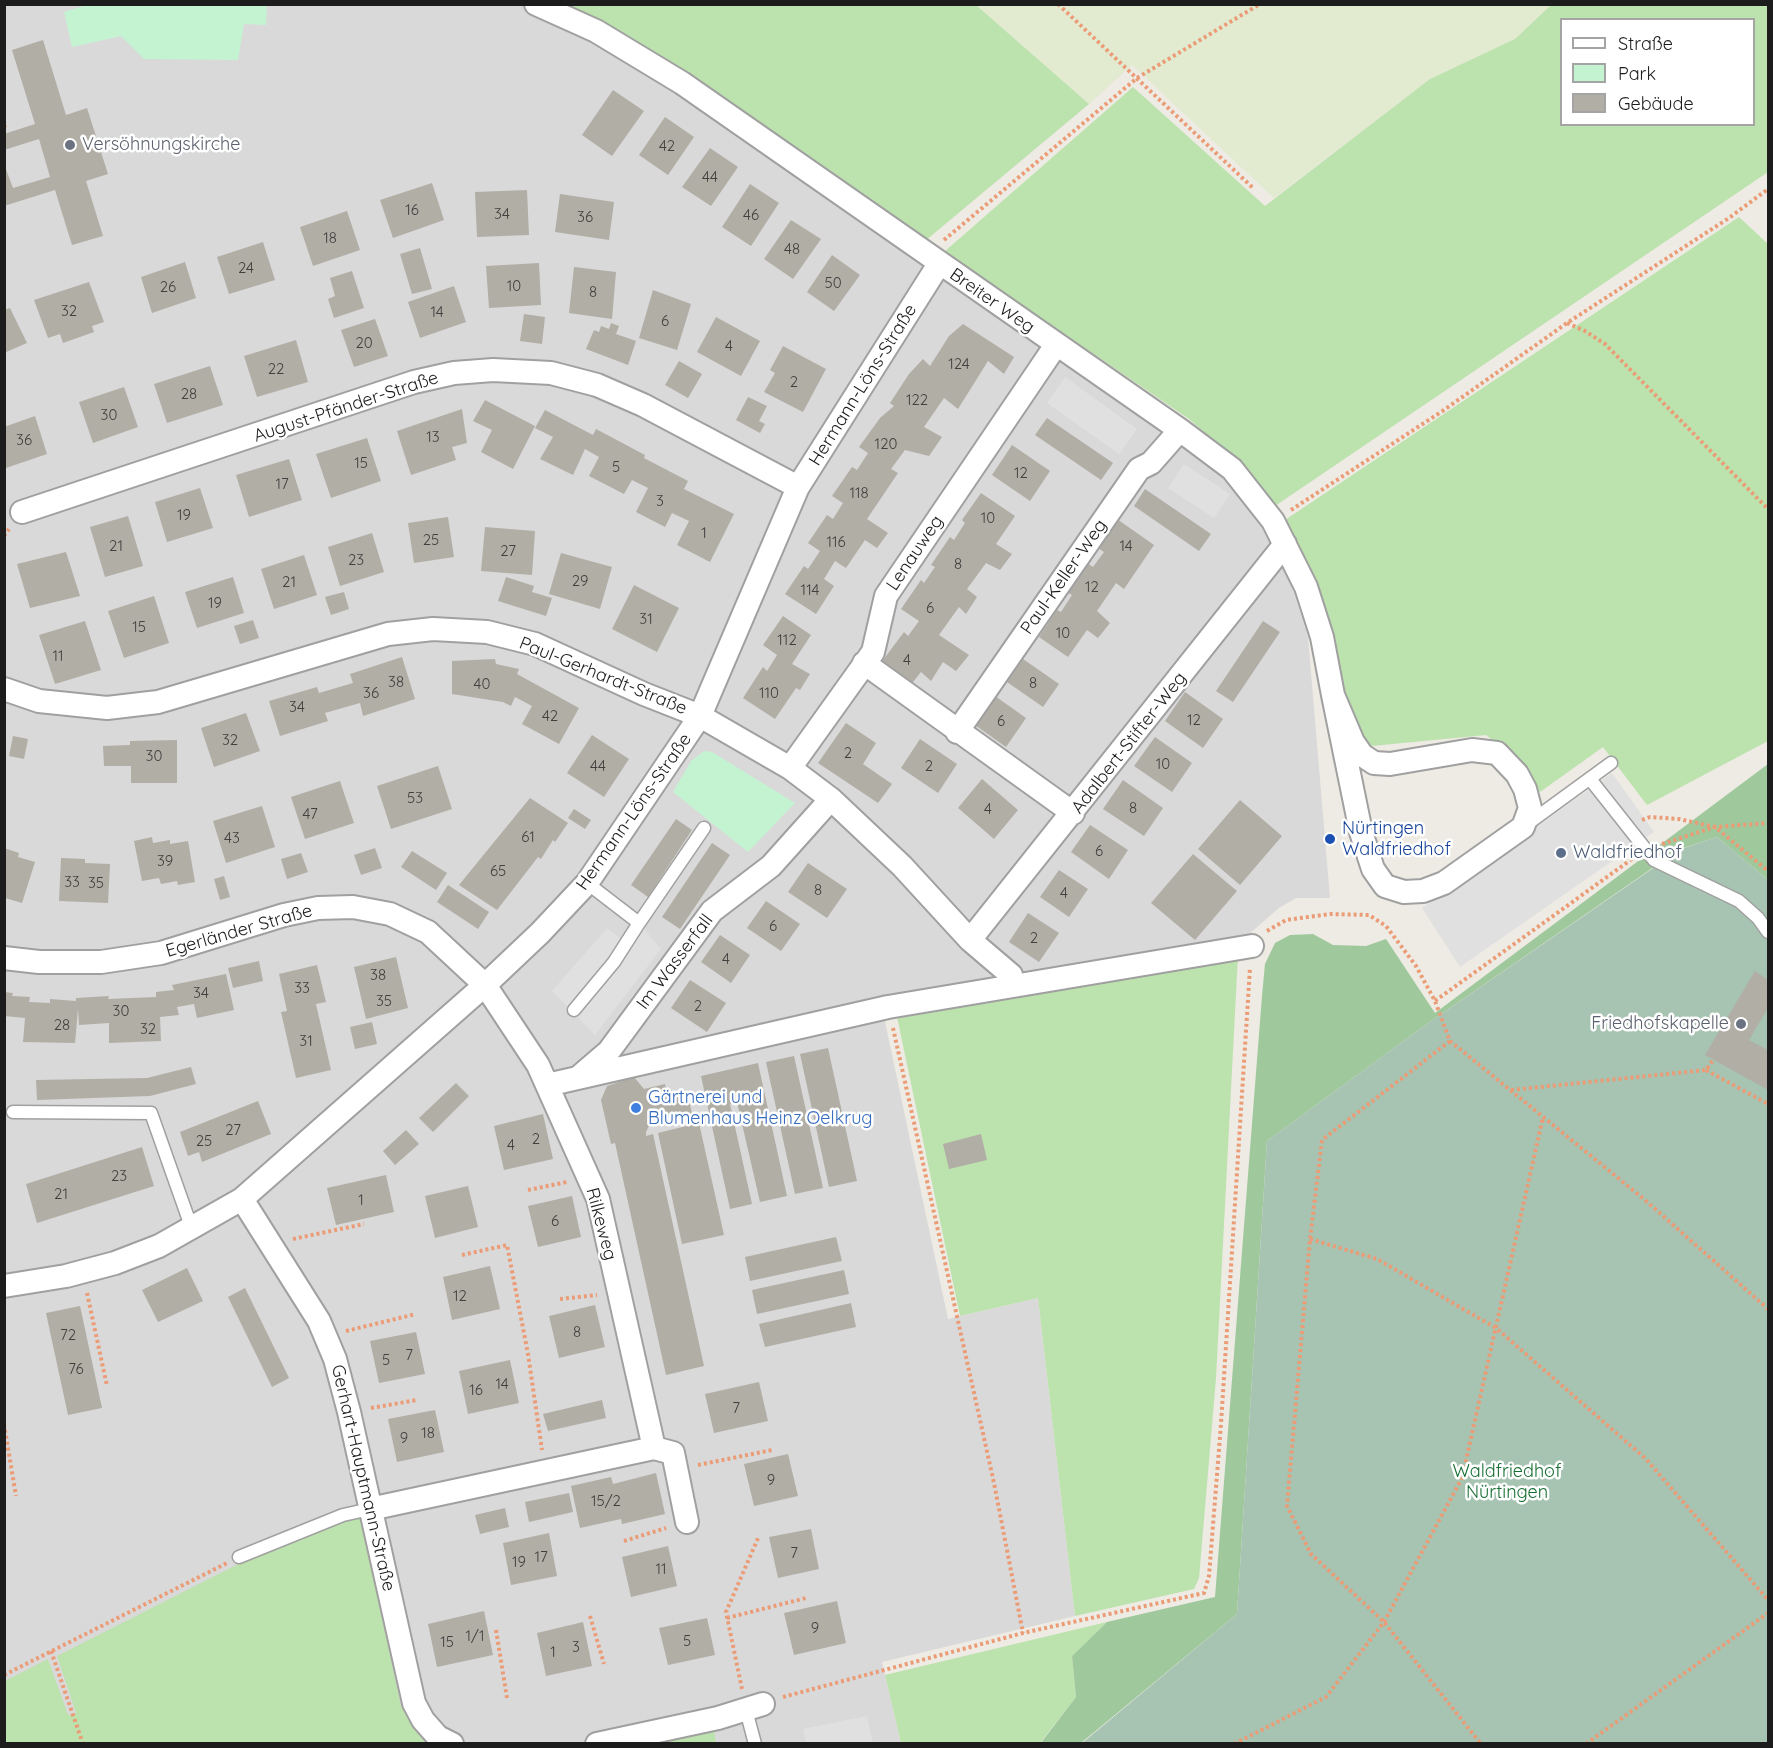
<!DOCTYPE html>
<meta charset="utf-8">
<style>
body{margin:0}
#map{position:relative;width:1773px;height:1748px;overflow:hidden;background:#edebe3;font-family:Quicksand,sans-serif}
canvas{display:block}
.frame{position:absolute;inset:0;border:6px solid #1c1c1c;pointer-events:none}
.legend{position:absolute;left:1560px;top:18px;width:195px;height:108px;box-sizing:border-box;background:#fff;border:2px solid #a4a4a4;margin:0;padding:8px 10px;list-style:none;font-size:18px;color:#1c1c1c}
.legend li{display:flex;align-items:center;gap:12px;height:30px}
.legend b{width:30px;border:2px solid #a4a4a4}
</style>
<div id="map">
<canvas width="1773" height="1748"></canvas>
<div class="frame"></div>
<ul class="legend">
<li><b style="height:8px;background:#fff"></b>Straße</li>
<li><b style="height:16px;background:#c4f3d2"></b>Park</li>
<li><b style="height:16px;background:#b1aea6"></b>Gebäude</li>
</ul>
</div>
<script>
const g = document.querySelector('canvas').getContext('2d');
g.lineJoin = 'round';
function fillPath(path, color) { g.fillStyle = color; g.fill(path, 'evenodd'); }
const toPath = rows => new Path2D(rows.map(r => 'M' + r).join(''));
function trace(path, color, width, dash) { g.strokeStyle = color; g.lineWidth = width; g.lineCap = dash ? 'butt' : 'round'; g.setLineDash(dash || []); g.stroke(path); }
function label(font, color, halo, rows, align = 'center') {
  g.font = font + ' Quicksand,sans-serif'; g.lineWidth = 5; g.setLineDash([]); g.textBaseline = 'middle'; g.strokeStyle = halo; g.fillStyle = color; for (const [text, x, y, turn = 0] of rows) {
    g.save(); g.translate(x, y); g.rotate((+turn || 0) * Math.PI / 180); g.textAlign = isNaN(turn) ? turn : align; if (halo) g.strokeText(text, 0, 0); g.fillText(text, 0, 0); g.restore();
  }
}
const residential = toPath([
 [5,5,586,5,1223,474,1259,523,1287,572,1308,637,1330,898,1296,898,1279,908,1248,935,880,998,948,1319,1038,1298,1075,1616,882,1662,901,1743,716,1743,714,1729,643,1744,5,1744]
]);
const farmland = toPath([
 [976,5,1551,5,1515,39,1430,79,1274,198,1132,65,1089,104]
]);
const grass = toPath([
 [567,5,976,5,1089,104,925,241],
 [1551,5,1768,5,1768,172,1272,508,1239,463,1189,419,944,252,1133,87,1265,206,1430,79,1515,39],
 [1562,20,1754,20,1754,124,1562,124],
 [1739,217,1768,244,1768,741,1647,805,1603,747,1540,792,1510,753,1486,735,1372,746,1355,729,1309,567,1285,520],
 [1238,955,1216,1378,1199,1578,1194,1589,1075,1616,1038,1298,960,1316,896,1012],
 [360,1516,401,1706,426,1744,5,1744,5,1681,48,1659,68,1715,76,1713,57,1656,264,1551],
 [1107,1622,1072,1656,1076,1697,1040,1743,901,1743,885,1675],
 [714,1728,716,1743,643,1744]
]);
const forest = toPath([
 [1768,764,1768,880,1717,837,1680,849,1424,1026,1267,1141,1237,1614,1081,1743,1040,1744,1076,1697,1072,1656,1107,1622,1215,1597,1262,996,1265,964,1275,943,1290,935,1313,934,1333,945,1366,946,1386,939,1435,1013]
]);
const cemetery = toPath([
 [1717,837,1768,880,1768,1743,1081,1744,1237,1614,1267,1141,1424,1026,1681,849]
]);
const park = toPath([
 [90,4,267,5,266,25,244,24,238,60,144,59,121,36,72,47,64,12],
 [704,751,712,752,795,803,748,852,673,792,691,761]
]);
const parking = toPath([
 [1065,377,1137,429,1119,454,1047,403],
 [1184,464,1230,494,1214,518,1168,488],
 [1612,773,1654,832,1460,967,1422,908],
 [639,923,661,949,595,1035,552,991,607,928,621,939],
 [867,1716,873,1743,806,1743,803,1729]
]);
const building = toPath([
 [43,40,66,115,87,108,108,174,86,181,103,236,72,245,55,190,4,206,4,164,13,188,50,177,39,139,4,150,4,134,35,124,12,50],
 [613,90,644,111,612,156,582,135],
 [665,117,694,137,668,175,639,155],
 [710,148,738,167,711,206,682,187],
 [432,183,444,220,393,238,380,200],
 [750,184,779,203,751,246,722,227],
 [527,190,529,235,477,237,475,192],
 [560,194,614,202,609,240,555,232],
 [347,211,360,250,313,266,300,227],
 [791,220,821,239,793,279,764,259],
 [263,242,275,280,229,294,217,257],
 [420,248,432,289,412,294,400,254],
 [832,255,860,275,834,311,807,292],
 [185,262,196,298,152,313,141,277],
 [539,263,541,305,489,308,486,266],
 [574,267,616,272,612,319,569,313],
 [352,271,364,308,334,318,328,299,335,296,330,278],
 [89,282,104,322,92,326,94,332,63,343,60,334,48,338,34,300],
 [454,286,466,322,420,338,408,302],
 [653,290,691,304,677,350,639,338],
 [10,308,27,343,4,353,4,310],
 [524,314,545,317,542,344,520,341],
 [716,317,760,341,741,376,697,352],
 [375,319,388,356,354,367,341,330],
 [611,323,619,326,616,334,636,341,628,365,586,349,594,330,599,332,601,326,609,329],
 [963,324,1014,357,1004,374,988,361,958,409,944,398,924,427,942,437,929,456,905,450,891,469,898,473,867,519,888,533,877,548,865,540,846,568,835,561,824,579,834,586,816,614,785,594,804,566,808,569,820,551,808,543,827,515,833,519,843,503,832,496,852,467,857,470,868,453,859,447,880,418,894,406,890,403,909,374,923,359,930,366,949,336],
 [296,340,308,382,257,397,244,356],
 [783,346,826,369,803,412,764,392,775,373,770,370],
 [679,361,702,374,688,398,665,385],
 [210,366,223,405,167,423,154,384],
 [124,387,138,427,93,443,79,402],
 [748,397,767,406,759,421,765,424,760,433,736,420],
 [485,400,535,426,513,469,481,452,492,430,473,421],
 [462,409,467,443,452,447,456,460,411,475,397,431],
 [545,410,593,435,596,429,645,455,644,458,688,481,684,489,734,514,710,562,677,545,689,521,672,513,665,527,636,512,648,488,632,480,624,494,589,476,599,457,585,449,573,475,540,459,553,437,535,428],
 [35,416,47,454,6,468,4,427],
 [1047,418,1113,463,1101,480,1035,435],
 [367,438,381,481,331,498,316,454],
 [1012,445,1050,471,1030,501,992,475],
 [289,459,302,500,249,517,236,475],
 [200,488,213,528,167,542,155,502],
 [1145,489,1211,534,1199,551,1134,506],
 [981,493,1015,516,996,544,1012,554,1000,570,986,563,967,589,977,597,966,614,959,607,939,635,969,655,956,671,943,662,931,681,921,672,909,687,880,664,904,632,908,636,919,621,901,609,921,580,924,583,935,567,931,565,950,537,954,540,965,523,962,520],
 [128,516,143,566,105,577,90,527],
 [448,517,454,557,414,563,408,523],
 [1117,519,1154,545,1124,589,1116,583,1097,611,1110,623,1098,638,1087,630,1068,657,1039,637,1057,610,1061,612,1072,595,1067,592,1087,563,1093,567,1104,552,1098,548],
 [485,527,535,531,532,575,481,571],
 [372,533,384,572,340,586,328,547],
 [66,552,80,596,30,608,17,564],
 [561,553,612,567,600,609,549,594],
 [304,555,317,595,274,609,261,569],
 [233,577,244,613,197,628,185,592],
 [506,577,534,586,532,592,552,598,546,616,498,601],
 [634,585,679,608,657,652,612,629],
 [344,592,349,609,331,615,325,597],
 [154,596,169,643,124,658,108,611],
 [783,616,811,635,792,664,810,674,800,690,796,688,775,719,743,698,763,667,767,671,777,655,763,645],
 [253,620,259,638,240,644,234,626],
 [85,621,101,670,55,684,39,635],
 [1263,621,1280,632,1233,702,1216,691],
 [402,657,415,699,363,716,360,703,325,713,328,721,280,736,269,701,317,687,319,693,353,683,350,674],
 [495,659,496,664,519,669,517,674,579,708,559,744,522,724,532,706,515,697,511,706,503,702,452,694,452,661],
 [1023,659,1059,684,1043,707,1007,682],
 [1185,692,1223,719,1203,748,1165,721],
 [995,696,1026,718,1006,747,975,725],
 [246,713,260,751,214,767,201,728],
 [846,723,876,743,863,764,892,784,878,803,818,763],
 [592,735,629,759,604,797,567,773],
 [13,736,28,739,24,759,9,756],
 [1155,737,1192,763,1172,792,1134,766],
 [920,739,957,764,938,793,901,768],
 [177,740,177,783,131,783,131,766,104,766,103,746,130,745,130,741],
 [438,766,452,809,391,829,377,786],
 [982,779,1018,810,994,839,958,808],
 [1123,780,1163,808,1144,836,1103,809],
 [340,781,354,823,305,839,291,797],
 [530,798,568,823,555,842,553,840,541,859,538,857,497,910,459,885],
 [1240,800,1282,836,1240,885,1198,849],
 [262,806,275,847,226,863,213,821],
 [574,809,591,820,585,829,568,818],
 [676,819,692,830,648,897,631,885],
 [1090,825,1128,850,1109,879,1071,852],
 [152,837,153,843,170,840,170,844,188,841,195,882,178,885,177,881,161,884,159,878,142,881,134,841],
 [712,843,730,855,680,929,662,917],
 [4,848,19,853,18,857,35,862,22,903,5,898],
 [375,848,382,868,361,875,354,855],
 [412,851,447,873,436,890,401,867],
 [301,853,308,872,287,879,281,859],
 [1193,854,1237,891,1195,940,1151,903],
 [61,858,85,859,85,863,110,864,108,903,59,901],
 [808,863,847,889,827,918,788,892],
 [1059,870,1088,889,1069,917,1040,897],
 [224,876,230,897,220,900,214,879],
 [448,885,489,912,478,929,437,902],
 [766,901,800,924,781,951,747,928],
 [1028,913,1059,933,1039,962,1009,942],
 [720,935,750,955,731,983,701,962],
 [396,957,408,1008,366,1019,354,967],
 [259,961,263,981,233,988,228,968],
 [317,965,326,1002,316,1004,331,1070,296,1078,281,1012,287,1011,279,974],
 [1755,971,1768,980,1768,1008,1749,1040,1768,1050,1768,1090,1705,1055],
 [226,974,234,1010,197,1018,194,1004,177,1007,179,1015,160,1017,161,1041,109,1043,109,1023,79,1025,78,1009,75,1043,23,1042,25,1018,4,1016,4,992,13,993,12,996,30,997,29,1002,50,1003,50,999,76,1001,76,998,109,996,108,999,156,997,156,992,174,990,172,985],
 [690,980,726,1003,707,1032,671,1008],
 [372,1022,377,1044,355,1049,350,1027],
 [828,1048,857,1181,829,1187,800,1054],
 [794,1056,823,1188,795,1194,766,1062],
 [758,1063,787,1196,760,1202,737,1102,730,1104,752,1204,730,1209,701,1076],
 [191,1067,196,1084,150,1096,37,1100,36,1080,147,1078],
 [634,1077,644,1089,665,1084,668,1099,688,1095,692,1114,652,1120,646,1132,646,1136,653,1134,704,1366,666,1375,615,1143,611,1144,601,1100,607,1086],
 [456,1083,469,1096,433,1132,419,1118],
 [258,1101,271,1134,202,1162,199,1152,188,1156,180,1132],
 [543,1114,553,1159,504,1170,494,1126],
 [699,1123,724,1235,682,1244,658,1133],
 [406,1130,419,1144,395,1165,383,1151],
 [981,1134,987,1160,949,1169,943,1144],
 [142,1147,154,1186,37,1223,26,1184],
 [386,1175,394,1212,336,1225,327,1188],
 [468,1186,478,1227,435,1238,425,1196],
 [572,1196,581,1237,538,1247,528,1206],
 [836,1237,842,1261,750,1281,745,1257],
 [490,1266,500,1309,452,1320,443,1277],
 [187,1268,203,1301,158,1322,142,1290],
 [844,1270,849,1294,757,1314,752,1290],
 [245,1288,289,1378,272,1387,228,1297],
 [851,1303,856,1327,765,1347,759,1324],
 [595,1305,605,1347,559,1358,549,1316],
 [80,1306,102,1408,68,1415,46,1313],
 [416,1332,425,1374,379,1383,370,1341],
 [510,1360,519,1403,468,1414,459,1371],
 [759,1382,768,1421,714,1433,705,1394],
 [602,1400,606,1418,548,1431,543,1414],
 [435,1410,444,1452,397,1462,388,1419],
 [788,1454,798,1496,754,1506,744,1464],
 [656,1473,665,1514,622,1524,621,1519,580,1528,571,1486,611,1477,613,1484],
 [569,1493,573,1512,529,1522,525,1502],
 [505,1508,509,1527,480,1534,475,1515],
 [811,1529,819,1569,778,1578,769,1537],
 [549,1533,557,1576,511,1585,503,1543],
 [668,1546,677,1586,631,1597,622,1557],
 [837,1601,846,1643,794,1655,784,1613],
 [484,1611,493,1655,437,1667,428,1624],
 [707,1618,715,1655,668,1665,659,1628],
 [583,1622,592,1666,546,1676,537,1633]
]);
const path = toPath([
 [1058,4,1253,188],
 [4,125,6,130],
 [944,240,1137,78,1260,4],
 [1567,323,1585,331,1605,344,1768,509],
 [1291,510,1444,410,1567,323,1729,218,1768,189],
 [4,536,9,529],
 [1642,820,1650,817,1679,819,1715,827,1768,871],
 [1662,844,1715,827,1768,823],
 [1267,931,1286,920,1330,914,1369,915,1386,926,1416,966,1435,1001,1450,1041,1645,1200,1768,1309],
 [1435,1001,1632,859],
 [893,1028,994,1483,1023,1633],
 [1450,1041,1322,1140,1310,1239,1287,1506,1311,1554,1384,1622,1481,1744],
 [1706,1070,1768,1104],
 [1511,1090,1706,1070,1713,1060],
 [528,1190,567,1182],
 [293,1239,364,1224],
 [1310,1239,1377,1259,1496,1328,1646,1459,1768,1600],
 [462,1255,507,1245,528,1354,542,1450],
 [87,1293,107,1386],
 [560,1299,597,1295],
 [346,1331,416,1314],
 [371,1408,417,1400],
 [4,1424,16,1496],
 [698,1465,772,1450],
 [624,1541,666,1528],
 [590,1616,604,1664],
 [727,1618,806,1598],
 [496,1630,507,1698],
 [51,1651,83,1744],
 [4,1675,227,1563],
 [742,1689,726,1612,759,1536],
 [783,1697,1023,1633,1204,1593,1209,1576,1221,1424,1250,968],
 [1234,1744,1326,1697,1384,1622,1462,1478,1543,1117],
 [1586,1744,1768,1613]
]);
const service = toPath([
 [1590,779,1654,860,1739,901,1758,918,1768,932],
 [1526,825,1611,763],
 [587,883,639,923,704,828],
 [574,1010,614,962,639,923],
 [13,1112,151,1113,192,1229],
 [239,1557,343,1515,370,1509],
 [746,1710,755,1744]
]);
const minor = toPath([
 [536,4,596,31,682,83,1180,430,1232,469,1273,521,1306,587,1322,637,1333,695,1361,832,1373,869,1385,886,1404,892,1423,891,1444,883,1523,827,1530,808,1525,789,1517,774,1497,753,1472,750,1390,764,1374,763,1362,755,1353,742,1333,695],
 [22,512,414,382,454,373,493,370,551,373,597,385,643,405,798,487],
 [864,663,1073,813],
 [4,689,39,701,107,708,158,702,388,634,433,629,487,632,535,644,644,694,700,716,790,768,831,799,902,866,970,940,1011,975],
 [957,732,1139,469,1151,463,1180,430],
 [790,768,873,652,886,596,1056,345],
 [970,940,1285,544],
 [4,958,39,962,101,962,161,953,284,915,318,908,353,907,390,914,428,932,485,985,538,1065,598,1199,654,1448,370,1509],
 [581,1075,609,1051,712,911,771,866,831,799],
 [547,1085,888,1007,1252,946],
 [242,1199,319,1321,335,1359,349,1412,414,1703,423,1720,438,1737,452,1744],
 [4,1286,66,1276,115,1263,159,1246,242,1199,485,985,540,933,587,883,700,716,798,487,939,264],
 [654,1448,673,1453,687,1522],
 [597,1744,718,1718,763,1704]
]);
const markers = [
 [70,145,6,"#6b7280"],
 [1330,839,6,"#1a4fb4"],
 [1561,853,6,"#5c6f8a"],
 [1741,1024,6,"#6b7280"],
 [636,1108,6,"#3f7fe0"]
];
const numberNames = [
 ["42",667,146],
 ["44",710,177],
 ["16",412,210],
 ["34",502,214],
 ["46",751,215],
 ["36",585,217],
 ["18",330,238],
 ["48",792,249],
 ["24",246,268],
 ["50",833,283],
 ["10",514,286],
 ["26",168,287],
 ["8",593,292],
 ["32",69,311],
 ["14",437,312],
 ["6",665,321],
 ["20",364,343],
 ["4",729,346],
 ["124",959,364],
 ["22",276,369],
 ["2",794,382],
 ["28",189,394],
 ["122",917,400],
 ["30",109,415],
 ["13",433,437],
 ["36",24,440],
 ["120",886,444],
 ["15",361,463],
 ["5",616,467],
 ["12",1021,473],
 ["17",282,484],
 ["118",859,493],
 ["3",660,501],
 ["19",184,515],
 ["10",988,518],
 ["1",704,533],
 ["25",431,540],
 ["116",836,542],
 ["21",116,546],
 ["14",1126,546],
 ["27",508,551],
 ["23",356,560],
 ["8",958,564],
 ["29",580,581],
 ["21",289,582],
 ["12",1092,587],
 ["114",810,590],
 ["19",215,603],
 ["6",930,608],
 ["31",646,619],
 ["15",139,627],
 ["10",1063,633],
 ["112",787,640],
 ["11",58,656],
 ["4",907,660],
 ["38",396,682],
 ["8",1033,683],
 ["40",482,684],
 ["36",371,693],
 ["110",769,693],
 ["34",297,707],
 ["42",550,716],
 ["12",1194,720],
 ["6",1001,721],
 ["32",230,740],
 ["2",848,753],
 ["30",154,756],
 ["10",1163,764],
 ["44",598,766],
 ["2",929,766],
 ["53",415,798],
 ["8",1133,808],
 ["4",988,809],
 ["47",310,814],
 ["61",528,837],
 ["43",232,838],
 ["6",1099,851],
 ["39",165,861],
 ["65",498,871],
 ["33",72,882],
 ["35",96,883],
 ["8",818,890],
 ["4",1064,893],
 ["6",773,926],
 ["2",1034,938],
 ["4",726,959],
 ["38",378,975],
 ["33",302,988],
 ["34",201,993],
 ["35",384,1001],
 ["2",698,1006],
 ["30",121,1011],
 ["28",62,1025],
 ["32",148,1029],
 ["31",306,1041],
 ["27",233,1130],
 ["2",536,1139],
 ["25",204,1141],
 ["4",511,1145],
 ["23",119,1176],
 ["21",61,1194],
 ["1",361,1200],
 ["6",555,1221],
 ["12",460,1296],
 ["8",577,1332],
 ["72",68,1335],
 ["7",409,1355],
 ["5",386,1360],
 ["76",76,1369],
 ["14",502,1384],
 ["16",476,1390],
 ["7",736,1408],
 ["18",428,1433],
 ["9",404,1438],
 ["9",771,1480],
 ["15/2",606,1501],
 ["7",794,1553],
 ["17",541,1557],
 ["19",519,1562],
 ["11",661,1569],
 ["9",815,1628],
 ["1/1",475,1636],
 ["5",687,1641],
 ["15",447,1642],
 ["3",576,1647],
 ["1",553,1652]
];
const worshipNames = [
 ["Versöhnungskirche",82,145],
 ["Friedhofskapelle",1729,1024,"right"]
];
const streetNames = [
 ["Breiter Weg",992,301,35],
 ["Hermann-Löns-Straße",863,385,-58],
 ["August-Pfänder-Straße",346,407,-18],
 ["Lenauweg",915,553,-56],
 ["Paul-Keller-Weg",1064,577,-55],
 ["Paul-Gerhardt-Straße",603,676,22],
 ["Adalbert-Stifter-Weg",1129,743,-52],
 ["Hermann-Löns-Straße",634,812,-55],
 ["Egerländer Straße",239,931,-16],
 ["Im Wasserfall",675,962,-53],
 ["Rilkeweg",601,1224,75],
 ["Gerhart-Hauptmann-Straße",363,1478,77]
];
const transitNames = [
 ["Nürtingen",1342,829],
 ["Waldfriedhof",1342,850]
];
const serviceNames = [
 ["Waldfriedhof",1573,853]
];
const shopNames = [
 ["Gärtnerei und",648,1098],
 ["Blumenhaus Heinz Oelkrug",648,1119]
];
const parkNames = [
 ["Waldfriedhof",1507,1472],
 ["Nürtingen",1507,1493]
];
fillPath(residential, '#dad9d9');
fillPath(farmland, '#e2ead0');
fillPath(grass, '#bce2ae');
fillPath(forest, '#9fc89c');
fillPath(cemetery, '#a7c3b1');
fillPath(park, '#c4f3d2');
fillPath(parking, '#e0e0e0');
fillPath(building, '#b1aea6');
trace(service, '#a0a0a0', 15);
trace(minor, '#a0a0a0', 26);
trace(path, '#eb9c76', 4, [3, 3]);
trace(service, '#fff', 12);
trace(minor, '#fff', 22);
for (const [x, y, r, color] of markers) { const dot = new Path2D(); dot.arc(x, y, r, 0, 2 * Math.PI); g.fillStyle = color; g.fill(dot); trace(dot, '#fff', 2); }
label('15px', '#41403e', null, numberNames);
label('18px', '#5b616d', '#fff', worshipNames, 'left');
label('18px', '#1c1c1c', '#fff', streetNames);
label('18px', '#164399', '#fff', transitNames, 'left');
label('18px', '#4e5e75', '#fff', serviceNames, 'left');
label('18px', '#366cbe', '#fff', shopNames, 'left');
label('18px', '#166e31', '#fff', parkNames);
</script>
